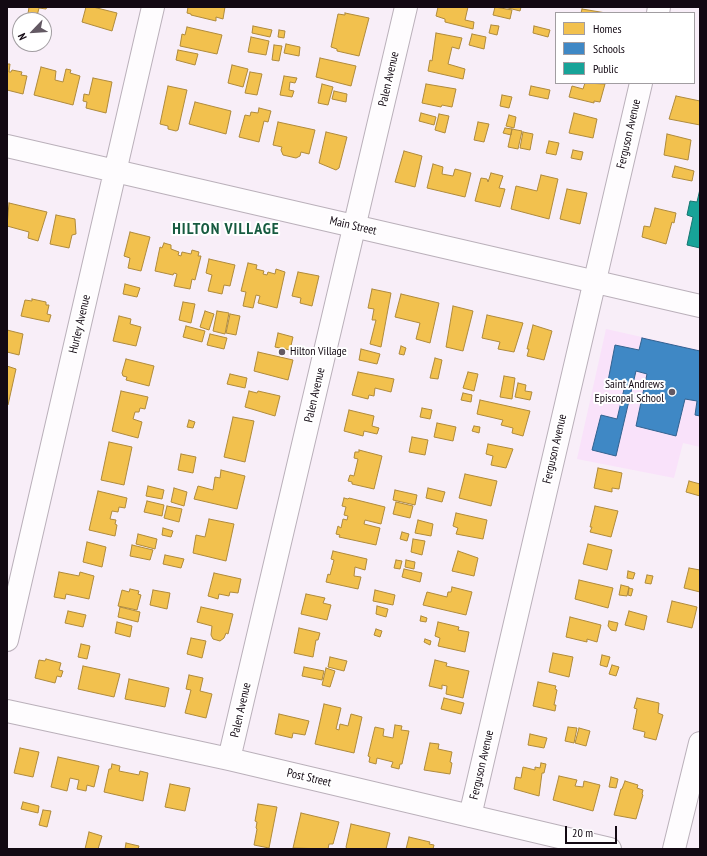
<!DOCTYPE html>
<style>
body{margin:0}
#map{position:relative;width:707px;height:856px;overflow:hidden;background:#f8eef8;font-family:"PT Sans Narrow",sans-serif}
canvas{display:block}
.frame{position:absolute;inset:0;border:8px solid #130913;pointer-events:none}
.legend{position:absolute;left:555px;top:12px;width:140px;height:72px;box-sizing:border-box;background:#fff;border:1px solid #a19da1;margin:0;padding:5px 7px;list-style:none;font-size:12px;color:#130913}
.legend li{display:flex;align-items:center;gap:8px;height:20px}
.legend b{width:20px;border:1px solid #a19da1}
.north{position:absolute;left:12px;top:12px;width:40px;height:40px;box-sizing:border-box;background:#fff;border:1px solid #a19da1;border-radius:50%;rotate:245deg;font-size:11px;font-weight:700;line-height:16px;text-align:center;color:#130913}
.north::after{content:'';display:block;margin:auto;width:14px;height:18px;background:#635963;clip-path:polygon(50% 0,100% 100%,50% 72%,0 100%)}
.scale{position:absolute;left:565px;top:826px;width:52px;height:18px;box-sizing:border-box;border:2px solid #130913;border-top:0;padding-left:5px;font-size:12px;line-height:14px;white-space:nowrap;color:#130913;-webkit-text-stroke:3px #fff;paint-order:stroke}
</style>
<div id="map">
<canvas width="707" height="856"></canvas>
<div class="frame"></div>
<ul class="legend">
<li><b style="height:11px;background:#f2c14e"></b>Homes</li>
<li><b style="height:11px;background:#3f88c5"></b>Schools</li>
<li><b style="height:11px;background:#17a398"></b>Public</li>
</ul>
<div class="north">N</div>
<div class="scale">20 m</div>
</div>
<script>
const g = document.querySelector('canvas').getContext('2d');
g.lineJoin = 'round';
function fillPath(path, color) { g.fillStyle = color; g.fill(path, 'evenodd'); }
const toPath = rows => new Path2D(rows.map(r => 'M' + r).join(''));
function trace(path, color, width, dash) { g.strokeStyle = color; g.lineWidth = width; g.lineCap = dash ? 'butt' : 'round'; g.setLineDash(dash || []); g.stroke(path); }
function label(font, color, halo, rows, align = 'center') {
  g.font = font + ' "PT Sans Narrow",sans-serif'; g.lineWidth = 4; g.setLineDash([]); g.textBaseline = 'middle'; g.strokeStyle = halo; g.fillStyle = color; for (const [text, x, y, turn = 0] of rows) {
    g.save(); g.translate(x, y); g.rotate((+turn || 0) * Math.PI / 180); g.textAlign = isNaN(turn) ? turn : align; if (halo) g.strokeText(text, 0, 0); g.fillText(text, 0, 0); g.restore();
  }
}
const built = toPath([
 [606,329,700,350,700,447,683,443,674,478,577,459]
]);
const homes = toPath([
 [29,7,47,7,46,9,39,8,37,16,28,14,29,7],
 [86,7,93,7,117,13,112,31,82,22,86,7],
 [188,7,225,7,223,19,216,17,216,21,191,15,191,14,187,13,188,7],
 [438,7,468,7,465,20,474,22,473,29,445,22,445,19,436,16,438,7],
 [495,7,512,10,510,19,493,15,495,7],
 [504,7,521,7,520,11,504,7],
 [582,9,606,13,581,13,582,9],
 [345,13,369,18,359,56,337,51,337,49,331,47,338,14,345,15,345,13],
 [491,25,499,26,497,35,489,33,491,25],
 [253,26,272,30,270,37,252,33,253,26],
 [534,26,550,30,548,37,533,33,534,26],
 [187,27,222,35,217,54,180,46,182,34,185,35,187,27],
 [279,30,285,31,284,38,278,37,279,30],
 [436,33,462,38,459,49,452,47,448,64,465,69,463,79,428,71,430,60,432,61,436,33],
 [472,34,486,37,484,49,469,45,472,34],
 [251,37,269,41,266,55,248,52,251,37],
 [286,44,300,47,299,56,284,53,286,44],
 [274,45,282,46,279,61,272,60,274,45],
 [178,50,198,54,195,65,176,60,178,50],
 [320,58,356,66,351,86,316,77,320,58],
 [7,64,10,64,9,72,11,72,12,70,22,72,21,75,27,76,23,94,7,90,7,64],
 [232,65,248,69,243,87,228,83,232,65],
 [41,67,56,71,55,80,63,82,66,69,71,70,70,73,80,76,73,105,34,95,41,67],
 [250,72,262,74,257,95,245,93,250,72],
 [284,76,297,78,295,83,290,82,289,90,294,91,292,97,280,95,284,76],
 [93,78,112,82,106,113,86,108,87,102,83,101,84,94,89,95,93,78],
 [585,83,605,84,600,102,594,101,594,103,569,97,572,86,583,89,585,83],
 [322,84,333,87,328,105,318,103,322,84],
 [426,84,456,89,452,107,442,105,441,107,422,103,426,84],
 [168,86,187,90,178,130,176,131,168,129,168,126,160,124,168,86],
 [531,86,550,90,548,99,529,95,531,86],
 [334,91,347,94,346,102,332,99,334,91],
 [502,95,512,97,509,108,500,106,502,95],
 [676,96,700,101,700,125,669,119,676,96],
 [195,102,231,111,226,134,189,124,195,102],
 [259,108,271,111,268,122,264,121,259,142,239,137,245,115,250,116,251,112,258,113,259,108],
 [421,113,436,117,434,125,419,121,421,113],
 [574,113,597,119,593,138,569,133,574,113],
 [439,114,449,116,445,133,435,130,439,114],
 [509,115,516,117,514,128,506,126,509,115],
 [278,122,315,130,309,154,301,152,300,156,296,158,283,155,281,150,282,147,273,145,278,122],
 [478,122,489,124,484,142,474,140,478,122],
 [505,128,512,129,511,135,503,133,505,128],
 [512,129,522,131,518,149,508,147,512,129],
 [326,132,347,137,339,168,336,170,319,163,326,132],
 [523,132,533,134,530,150,520,148,523,132],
 [667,134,691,140,688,160,664,155,667,134],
 [549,141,559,143,556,155,546,153,549,141],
 [573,150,583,152,581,160,571,158,573,150],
 [404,151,422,156,415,187,395,182,404,151],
 [433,164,443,167,442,174,453,176,455,169,471,173,465,197,427,188,433,164],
 [675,166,694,171,692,181,672,177,675,166],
 [491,173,503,176,499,188,505,189,500,207,475,201,481,178,487,179,488,182,491,173],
 [541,175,558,179,549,219,511,209,516,186,537,191,541,175],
 [567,189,587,193,580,224,560,219,567,189],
 [9,203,47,212,38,241,28,238,29,232,7,226,9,203],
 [655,208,676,213,674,223,672,222,666,244,642,237,644,226,650,227,655,208],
 [56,215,75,219,76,234,72,235,69,248,50,244,56,215],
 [130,232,150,237,141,271,128,268,130,258,124,256,130,232],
 [164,243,171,245,171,249,179,252,178,255,181,256,182,252,191,254,192,250,199,252,198,256,201,256,195,280,192,279,190,289,174,286,177,274,174,273,173,275,155,271,160,247,162,248,164,243],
 [209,259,235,265,230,286,224,285,222,294,208,291,212,275,206,273,209,259],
 [248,263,257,265,256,269,264,271,263,274,267,275,268,272,275,274,276,269,285,272,277,308,258,303,260,296,256,295,253,308,243,306,246,292,241,291,248,263],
 [298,272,319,276,312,306,300,303,301,298,292,296,298,272],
 [125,284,140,288,137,297,123,294,125,284],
 [372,289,391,293,381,347,370,344,376,320,372,320,374,309,368,308,372,289],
 [401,294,439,303,430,343,416,339,420,323,395,317,401,294],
 [32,299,46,302,46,305,49,305,47,314,51,315,49,322,21,316,25,300,32,301,32,299],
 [183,302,195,304,191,323,179,320,183,302],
 [453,306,473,311,463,351,446,347,453,306],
 [205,311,214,314,209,330,200,327,205,311],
 [217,311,229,313,225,334,213,331,217,311],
 [230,314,240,316,236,335,226,333,230,314],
 [487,315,523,323,514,352,498,349,500,342,482,338,487,315],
 [119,316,131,319,130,324,141,327,136,346,113,341,119,316],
 [533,325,552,331,544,360,527,356,529,349,527,349,533,325],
 [186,326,205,331,202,342,183,337,186,326],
 [7,330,23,334,19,355,7,352,7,330],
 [278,333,293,337,290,350,275,347,278,333],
 [210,334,227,338,224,349,207,345,210,334],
 [401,346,406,348,404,355,399,354,401,346],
 [361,349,380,354,377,364,359,360,361,349],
 [258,352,293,360,288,380,254,371,258,352],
 [435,358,442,360,438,379,430,378,435,358],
 [126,359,154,366,149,386,126,380,127,377,123,376,122,373,126,359],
 [7,366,16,369,8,405,7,404,7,366],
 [358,372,394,379,391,392,375,388,374,396,369,395,368,399,352,395,358,372],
 [468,372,478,374,474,391,463,388,468,372],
 [230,374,247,378,245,388,227,384,230,374],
 [504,376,515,378,512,399,500,397,504,376],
 [518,383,526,385,525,391,532,392,530,400,515,397,518,383],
 [121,391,148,397,145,409,140,408,139,412,135,412,133,419,142,422,138,438,112,431,121,391],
 [249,391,257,393,258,391,280,396,275,416,245,407,249,391],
 [463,393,472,395,471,402,461,400,463,393],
 [480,400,530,411,523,436,512,433,513,428,501,425,503,420,477,414,480,400],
 [422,408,432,410,430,419,420,417,422,408],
 [349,410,374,416,372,426,379,428,377,434,364,431,363,436,344,431,349,410],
 [233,417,254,421,245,462,224,457,233,417],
 [189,420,195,422,193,428,187,427,189,420],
 [437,423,456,427,453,441,434,437,437,423],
 [474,426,480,427,479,433,472,431,474,426],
 [412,437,428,440,425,455,409,452,412,437],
 [109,442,132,447,124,485,101,480,109,442],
 [488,444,513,449,506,468,491,465,493,456,486,454,488,444],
 [359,450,382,456,374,489,352,484,352,482,348,481,350,475,354,476,358,459,354,458,355,452,359,452,359,450],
 [181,454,196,457,193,473,178,470,181,454],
 [598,468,622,473,619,489,612,488,612,492,594,488,598,468],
 [221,470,245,476,237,509,194,499,198,486,213,490,215,477,220,478,221,470],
 [465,474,497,481,491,506,459,498,465,474],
 [689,481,700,484,700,496,686,492,689,481],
 [148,486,164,490,162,499,146,496,148,486],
 [174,488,187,492,184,506,171,502,174,488],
 [428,488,445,492,442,502,426,498,428,488],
 [395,490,417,495,415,505,393,500,395,490],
 [98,491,127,498,125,508,119,507,118,512,112,511,110,519,116,520,115,524,117,525,115,536,89,530,98,491],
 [344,498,348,499,349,498,385,507,381,524,365,520,364,524,380,528,376,545,339,537,340,535,336,534,338,526,341,528,343,519,347,520,348,516,344,515,346,507,342,506,344,498],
 [147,501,164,505,162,516,144,512,147,501],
 [396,502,413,506,410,518,393,514,396,502],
 [167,506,182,509,179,522,164,518,167,506],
 [595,506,618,511,611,537,590,532,592,527,590,527,595,506],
 [456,513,487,520,483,539,456,534,458,528,453,526,456,513],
 [209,519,234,524,226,561,193,553,196,535,205,537,209,519],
 [418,520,433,524,431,536,415,533,418,520],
 [163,528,173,531,171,537,162,535,163,528],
 [402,532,409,534,407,541,400,539,402,532],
 [138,534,157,539,155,549,136,544,138,534],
 [413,539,425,541,422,555,411,552,413,539],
 [87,542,106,547,102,567,83,562,87,542],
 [588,544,612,550,607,570,583,564,588,544],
 [132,545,153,550,150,560,130,556,132,545],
 [333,551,367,559,365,570,355,567,354,576,361,577,358,589,326,582,328,574,330,575,334,560,331,559,333,551],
 [458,551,478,558,474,576,452,571,458,551],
 [165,555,184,559,181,568,163,564,165,555],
 [396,560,402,561,400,569,394,568,396,560],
 [406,560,415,562,414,569,405,567,406,560],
 [689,568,700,570,700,592,684,588,689,568],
 [404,569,422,573,420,582,402,577,404,569],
 [628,571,635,573,633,579,627,578,628,571],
 [59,572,79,576,80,572,94,576,89,599,66,594,65,599,54,597,59,572],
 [214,573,241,579,238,593,230,592,229,596,219,594,218,599,208,596,214,573],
 [647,575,653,576,651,584,645,583,647,575],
 [579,580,613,588,608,608,575,599,579,580],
 [621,585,629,587,627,596,619,595,621,585],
 [452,587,472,592,466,615,423,605,427,592,447,597,448,592,451,592,452,587],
 [629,588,633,589,631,596,628,595,629,588],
 [130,589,139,591,138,594,141,595,137,610,118,606,122,590,129,592,130,589],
 [153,590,170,593,167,609,150,605,153,590],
 [375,590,395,595,393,605,373,601,375,590],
 [306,594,325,598,323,603,331,605,327,620,301,614,306,594],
 [672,601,697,607,692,628,667,622,672,601],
 [377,606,388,609,386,617,376,614,377,606],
 [120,607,140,612,138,622,118,617,120,607],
 [201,607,233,614,228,634,226,633,224,638,220,641,213,639,211,635,212,626,197,622,201,607],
 [68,611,86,615,83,627,65,623,68,611],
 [629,611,647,616,644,630,625,625,629,611],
 [421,616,427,618,426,622,420,621,421,616],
 [570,617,601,625,597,642,587,639,587,642,566,637,570,617],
 [609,621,618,623,616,631,611,630,608,626,609,621],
 [117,622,132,626,130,637,115,633,117,622],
 [438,622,459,627,458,630,469,632,465,652,438,646,440,638,435,636,438,622],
 [299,628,320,633,318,640,316,640,313,657,294,653,299,628],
 [376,629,382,631,380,637,374,635,376,629],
 [191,638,206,641,202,658,187,654,191,638],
 [425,639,431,641,430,645,424,642,425,639],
 [81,644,90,646,87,659,78,657,81,644],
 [553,653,573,657,569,677,549,672,553,653],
 [602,655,610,657,607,667,600,665,602,655],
 [330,657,347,661,344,671,328,667,330,657],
 [46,659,61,663,59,670,63,671,61,677,57,676,55,683,35,678,39,660,45,661,46,659],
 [435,660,447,663,446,666,469,671,463,698,446,694,447,686,442,685,442,689,429,686,435,660],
 [612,665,619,667,616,676,609,674,612,665],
 [83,666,120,674,114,697,78,689,83,666],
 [304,667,324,671,322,680,302,676,304,667],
 [326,668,335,671,330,687,322,685,326,668],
 [189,675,203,678,200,691,212,694,206,718,185,713,191,690,186,689,189,675],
 [129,679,169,688,165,707,125,699,129,679],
 [538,682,556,686,555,689,557,690,554,705,556,705,555,711,533,706,538,682],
 [444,698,464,703,461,714,441,709,444,698],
 [637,698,659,703,658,713,663,715,656,740,644,737,645,732,633,729,637,709,634,708,637,698],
 [324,704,341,708,336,729,339,730,340,724,348,726,351,714,362,717,354,753,315,744,324,704],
 [279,714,309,721,305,735,293,733,292,738,275,734,279,714],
 [395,725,402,726,401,730,409,731,402,764,400,764,399,769,391,767,393,762,377,758,376,764,369,762,370,757,368,756,375,727,384,729,383,736,393,738,395,725],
 [568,727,577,728,574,743,565,741,568,727],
 [579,728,590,731,586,746,575,743,579,728],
 [530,734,547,738,544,748,528,745,530,734],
 [430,743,439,744,438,749,452,752,450,762,452,763,450,774,424,770,430,743],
 [20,748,39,752,33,777,14,773,20,748],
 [58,757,99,766,94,787,87,785,86,791,77,789,79,780,70,778,67,791,51,787,58,757],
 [541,763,546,764,544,773,542,773,539,796,514,789,516,777,521,778,523,767,535,770,535,767,540,768,541,763],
 [112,764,120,766,119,771,139,775,140,771,148,773,143,801,104,792,109,769,111,769,112,764],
 [559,776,577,780,575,786,583,787,584,781,600,785,593,811,553,800,559,776],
 [611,777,618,779,616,788,609,787,611,777],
 [625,781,638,785,637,788,643,790,642,794,643,795,636,819,614,815,621,789,622,789,625,781],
 [170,784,190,788,185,811,165,807,170,784],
 [23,802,39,806,38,813,21,809,23,802],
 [258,804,277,807,269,848,254,845,257,829,256,828,257,822,255,821,258,804],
 [43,810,51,811,47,827,39,825,43,810],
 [301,813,339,822,333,844,329,844,328,849,293,848,301,813],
 [351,824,390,833,386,849,347,849,346,847,351,824],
 [89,832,102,836,98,849,85,849,89,832],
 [409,837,430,842,429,844,434,845,433,849,406,849,409,837],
 [126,843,139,846,138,849,125,849,126,843]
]);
const schools = toPath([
 [642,338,700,351,700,416,695,415,697,401,685,399,676,436,636,426,647,374,636,371,616,456,592,450,601,415,617,419,625,385,608,381,615,345,639,350,642,338]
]);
const public = toPath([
 [700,189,700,248,687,245,693,217,687,215,690,201,697,202,700,189]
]);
const minor = toPath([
 [658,13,659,7],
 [7,146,700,306],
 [7,640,153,7],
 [7,711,229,759,610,849],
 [229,759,406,7],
 [470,816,641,83],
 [674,849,700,743]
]);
const markers = [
 [282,352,4,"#635963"],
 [672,392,4,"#635963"]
];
const streetNames = [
 ["Palen Avenue",389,79,-77],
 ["Ferguson Avenue",629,134,-77],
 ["Main Street",353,226,13],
 ["Hurley Avenue",80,324,-77],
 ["Palen Avenue",315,395,-77],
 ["Ferguson Avenue",555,449,-77],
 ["Palen Avenue",241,710,-77],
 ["Ferguson Avenue",482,765,-77],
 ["Post Street",309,778,13]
];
const poiNames = [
 ["Hilton Village",290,352],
 ["Saint Andrews",664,385,"right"],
 ["Episcopal School",664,399,"right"]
];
const districtNames = [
 ["HILTON VILLAGE",226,229]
];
fillPath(built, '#f9e2fa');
fillPath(homes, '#f2c14e');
trace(homes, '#af8a3c', 1);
fillPath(schools, '#3f88c5');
trace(schools, '#326290', 1);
fillPath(public, '#17a398');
trace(public, '#167570', 1);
trace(minor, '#bab0ba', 24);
trace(minor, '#fefcfe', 22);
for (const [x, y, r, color] of markers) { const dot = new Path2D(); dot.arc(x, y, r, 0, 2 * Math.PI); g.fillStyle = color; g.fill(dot); trace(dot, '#fff', 1.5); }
label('12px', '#130913', '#fff', streetNames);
label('12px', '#130913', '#fff', poiNames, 'left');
g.letterSpacing = '1px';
label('bold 16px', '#175b40', '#fff', districtNames);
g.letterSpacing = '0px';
</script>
